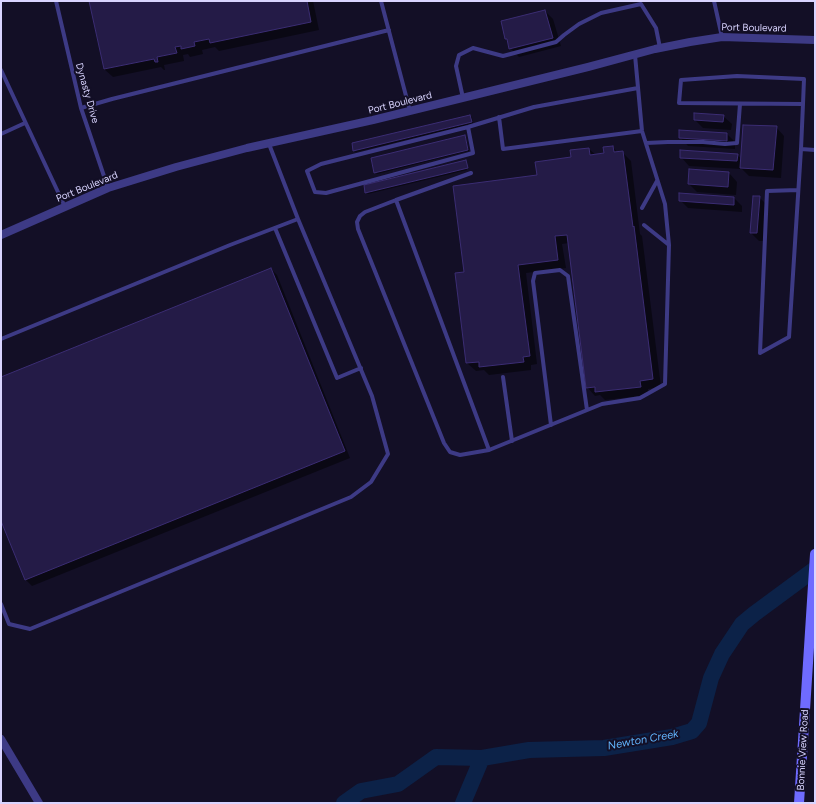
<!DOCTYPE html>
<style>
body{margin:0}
#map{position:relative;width:816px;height:804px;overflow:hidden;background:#130f26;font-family:Figtree,sans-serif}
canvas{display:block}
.frame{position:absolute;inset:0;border:2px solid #d9d4ff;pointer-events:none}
</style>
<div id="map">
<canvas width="816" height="804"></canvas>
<div class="frame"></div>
</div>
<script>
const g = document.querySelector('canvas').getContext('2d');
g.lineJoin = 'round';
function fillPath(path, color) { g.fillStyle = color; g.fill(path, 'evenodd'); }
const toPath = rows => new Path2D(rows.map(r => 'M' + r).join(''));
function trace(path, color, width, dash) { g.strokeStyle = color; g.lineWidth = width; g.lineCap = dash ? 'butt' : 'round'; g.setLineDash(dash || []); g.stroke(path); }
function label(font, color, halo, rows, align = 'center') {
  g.font = font + ' Figtree,sans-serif'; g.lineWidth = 4; g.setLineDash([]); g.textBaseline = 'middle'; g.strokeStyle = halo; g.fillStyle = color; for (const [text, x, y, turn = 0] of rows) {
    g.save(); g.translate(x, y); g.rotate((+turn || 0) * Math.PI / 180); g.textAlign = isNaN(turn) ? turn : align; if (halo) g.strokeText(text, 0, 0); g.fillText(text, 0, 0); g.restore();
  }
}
const shadow = toPath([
 [90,1,313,1,319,30,219,51,215,47,202,50,203,54,190,57,188,54,183,55,184,61,164,65,165,70,164,70,161,67,113,77,104,69],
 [545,11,553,19,561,46,519,57,510,48,508,40,506,38],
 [695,114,723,116,732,124,731,130,703,128,695,120],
 [470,116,472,117,473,124,356,152,354,151],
 [776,127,784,136,781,178,749,176,742,169,689,166,681,157,737,155,742,159],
 [727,134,735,142,735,149,688,146,680,137],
 [464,136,466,138,469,151,377,174,375,172],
 [613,147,618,153,622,152,631,161,640,234,642,236,661,387,648,389,648,395,605,400,600,395,595,396,587,387,569,243,562,244,566,268,526,273,537,364,531,365,531,370,489,375,484,370,476,371,467,363,456,274,465,273,538,176,589,149,596,155,605,154],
 [466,162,467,170,368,194,366,192,466,162,467,162],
 [729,173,737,182,736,195,697,192,689,184],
 [759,197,768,206,765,241,759,241,751,233],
 [734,198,742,206,742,212,688,208,680,200],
 [271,269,277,275,350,458,32,586,26,580,1,519,1,378]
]);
const river = toPath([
 [344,803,361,791,398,784,436,757,482,758],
 [463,803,482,758,529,750,604,748,672,737,692,731,699,723,711,678,722,654,742,624,754,614,815,569]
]);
const building = toPath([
 [89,1,307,1,311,22,210,43,209,39,194,42,195,46,181,49,181,46,175,47,177,53,157,57,158,62,155,62,154,59,104,69,89,1],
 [545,10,553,38,509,49,507,39,505,39,501,21,545,10],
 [694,113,724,115,723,122,694,120,694,113],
 [470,115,472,122,353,151,352,143,470,115],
 [743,125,777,126,773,170,740,168,743,125],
 [679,130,727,133,727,141,679,138,679,130],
 [465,135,468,150,374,173,371,158,465,135],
 [613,146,614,152,623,151,633,227,634,226,653,379,640,381,641,387,595,392,595,387,586,388,567,235,555,236,558,260,518,265,530,356,523,357,524,362,479,367,479,362,466,363,455,273,464,272,453,186,537,175,535,162,571,157,570,150,589,148,590,155,604,153,603,147,613,146],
 [680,150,738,154,737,161,680,158,680,150],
 [466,160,468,168,365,193,364,185,466,160],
 [689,169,729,172,728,187,688,184,689,169],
 [679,193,734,197,734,205,679,201,679,193],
 [753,196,760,196,757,233,750,233,753,196],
 [271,268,345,451,25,580,1,521,1,377,271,268]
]);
const service = toPath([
 [56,1,81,108,108,188],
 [381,1,410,111],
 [714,1,722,37],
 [1,70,65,207],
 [463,98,456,66,459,55,473,48,503,56,556,42,564,35,579,24,601,13,641,4,656,28,660,48],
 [803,104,679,103,681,80,737,76,804,79,803,104,801,149,815,150],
 [81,108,112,99,389,30],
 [499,117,503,149,642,131],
 [468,127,473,153,326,193,315,192,307,171,321,164,468,127,534,107,638,88],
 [1,134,25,123],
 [646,143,668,142,703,142,725,144,737,143,740,104],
 [471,173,396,200,489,450,602,404,640,398,665,384,669,245,665,204,642,131,635,55],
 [798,190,767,191,760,353,789,337,801,149],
 [396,200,365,212,360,216,357,222,358,229,444,443,450,452,460,455,489,450],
 [642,208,657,181],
 [644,225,669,245],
 [275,228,337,378,361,368],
 [1,339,230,245,298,219],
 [503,377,512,441],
 [551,425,533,281,535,273,560,270,568,276,587,410],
 [1,604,9,624,30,629,351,497,371,482,388,454,372,396,298,219,269,144]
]);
const minor = toPath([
 [1,235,108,188,176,167,247,148,373,120,588,67,655,49,690,42,722,37,815,40],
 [1,739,39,803]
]);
const secondary = toPath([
 [799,803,815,554]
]);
const streetNames = [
 ["Port Boulevard",754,28,1],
 ["Dynasty Drive",87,93,74],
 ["Port Boulevard",400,103,-14],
 ["Port Boulevard",87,187,-22],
 ["Bonnie View Road",803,750,-87]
];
const waterNames = [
 ["Newton Creek",643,740,-10]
];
fillPath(shadow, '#0007');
trace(river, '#0c2248', 16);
fillPath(building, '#241b47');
trace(building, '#3b2d73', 1);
trace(service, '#3d3a85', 4);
trace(minor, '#3d3a85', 8);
trace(secondary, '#6f6bff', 10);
label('10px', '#d9d4ff', '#130f26', streetNames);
label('italic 11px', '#62b6ff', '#130f26', waterNames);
</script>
